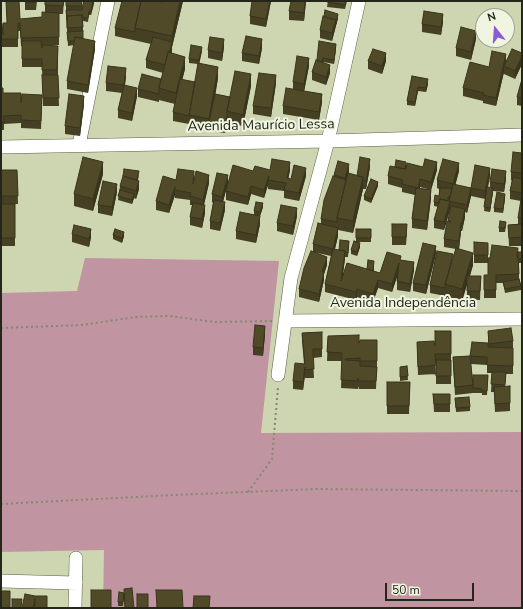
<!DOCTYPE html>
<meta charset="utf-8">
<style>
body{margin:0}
#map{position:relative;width:523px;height:609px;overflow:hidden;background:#cdd6b1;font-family:"Nunito Sans",sans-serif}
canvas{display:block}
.frame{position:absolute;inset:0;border:2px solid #232618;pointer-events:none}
.north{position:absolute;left:475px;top:8px;width:40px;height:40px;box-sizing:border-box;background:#f0f5e2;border:1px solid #9ea291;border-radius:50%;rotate:343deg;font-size:11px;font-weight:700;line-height:16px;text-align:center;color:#232618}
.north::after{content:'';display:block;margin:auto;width:14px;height:18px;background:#8a5bd5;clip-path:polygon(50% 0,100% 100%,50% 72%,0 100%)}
.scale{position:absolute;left:385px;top:583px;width:89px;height:18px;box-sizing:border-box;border:2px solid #232618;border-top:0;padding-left:5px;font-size:12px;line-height:14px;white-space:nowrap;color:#232618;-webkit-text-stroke:3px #f0f5e2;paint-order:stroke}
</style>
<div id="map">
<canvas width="523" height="609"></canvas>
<div class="frame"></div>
<div class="north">N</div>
<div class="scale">50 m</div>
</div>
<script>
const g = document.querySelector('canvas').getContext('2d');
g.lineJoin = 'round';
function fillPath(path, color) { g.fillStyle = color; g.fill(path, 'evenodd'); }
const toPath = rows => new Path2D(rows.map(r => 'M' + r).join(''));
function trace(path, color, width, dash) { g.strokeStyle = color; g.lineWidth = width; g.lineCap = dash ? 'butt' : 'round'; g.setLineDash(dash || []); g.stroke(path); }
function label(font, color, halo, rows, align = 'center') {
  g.font = font + ' "Nunito Sans",sans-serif'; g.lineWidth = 4; g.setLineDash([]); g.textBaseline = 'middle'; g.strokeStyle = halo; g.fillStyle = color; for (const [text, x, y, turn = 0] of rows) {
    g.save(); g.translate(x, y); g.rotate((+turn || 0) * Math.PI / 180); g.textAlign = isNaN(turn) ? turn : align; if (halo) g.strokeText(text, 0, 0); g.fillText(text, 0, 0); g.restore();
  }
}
const green = toPath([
 [85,258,279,261,261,433,522,432,522,608,103,608,104,550,1,552,1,293,77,291]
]);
const path = toPath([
 [1,328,82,325,135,317,169,316,215,322,274,321],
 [248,492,272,459,278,387],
 [1,504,174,495,317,489,522,491]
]);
const minor = toPath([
 [79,145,108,1],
 [1,147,328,141,522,135],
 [285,321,522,319],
 [278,375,291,278,328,141,359,1],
 [1,581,76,583],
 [75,608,76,558]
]);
const wall = toPath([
 [25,1,37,1,36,10,25,10],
 [45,1,64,1,63,14,59,14,59,45,43,45,58,46,58,75,59,106,43,106,42,67,22,67,22,46,21,46,20,31,18,31,18,47,1,47,1,24,3,35,6,23,20,19,42,17,45,13],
 [66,1,94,1,91,15,89,15,88,22,83,21,83,38,95,49,88,93,67,89,67,81,74,45,68,46,66,15],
 [82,2,83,2,82,10],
 [163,1,183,1,172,47,172,53,185,69,182,80,195,82,198,64,189,63,189,59,202,51,199,63,218,78,215,94,230,97,251,86,243,126,227,123,225,133,189,127,189,124,173,121,173,112,175,104,159,100,159,102,138,97,138,89,161,79,163,73,146,68,146,60,151,44,115,36,115,28,162,2],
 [252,1,271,1,266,27,250,24,250,16],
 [306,1,304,21,289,20,289,11],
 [328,1,347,1,345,9,327,7],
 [338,18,332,41,320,38,320,30],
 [443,22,441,35,422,32,422,24],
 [476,39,471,60,456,56,456,48],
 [224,47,222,61,208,58,208,50],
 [262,48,259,64,242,61,242,53],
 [336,48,334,64,323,62,330,73,326,85,312,80,312,72,316,60],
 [522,53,522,64,515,79,504,74,504,72,496,106,483,103,483,101,463,96,463,88,489,67,506,61],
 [368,61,386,61,382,74,368,69],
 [309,66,304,91,322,102,319,120,283,114,283,106,293,89,293,82],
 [126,76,125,85,137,96,132,121,118,118,118,110,122,93,106,91,106,83],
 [412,76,428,84,426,92,418,91,415,106,407,105,407,101],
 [522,79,522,106,517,105,517,97],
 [276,83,271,117,253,114,253,106],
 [1,88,3,93,21,103,42,103,41,129,21,128,21,123,4,124,4,130,1,130],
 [84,104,80,136,65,134,65,126],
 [522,153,522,246,509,246,508,225,518,224,518,218,521,201,510,199,510,191,512,181,511,180,511,172],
 [406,165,437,170,431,190,431,198,427,230,412,228,412,219,415,195,402,192,402,188,388,184,388,176,395,167],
 [420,187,431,190,420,188],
 [370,167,366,189,363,189,353,233,338,230,338,236,335,249,339,250,349,245,348,257,345,257,343,274,367,269,374,265,374,272,380,273,401,260,414,270,410,292,397,290,397,277,392,292,378,288,373,302,357,297,356,300,325,292,325,284,331,256,313,252,313,244,321,223,321,219,334,175,349,172,349,174,357,176],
 [1,170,17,170,18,204,13,204,15,204,15,246,1,246],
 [290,170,288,179,291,179,306,176,299,201,284,198,284,191,268,189,268,185,264,198,251,194,248,205,226,200,226,191,253,171],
 [459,171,455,185,471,188,490,176,488,188,490,188,490,182,506,179,504,192,493,191,490,212,484,211,485,199,471,196,467,213,465,212,465,217,462,231,461,231,459,249,473,265,470,276,481,276,480,300,467,299,467,284,462,301,445,296,430,293,430,285,453,260,456,249,444,247,444,239,451,209,450,209,444,230,434,228,434,220,438,207,434,206,434,202,439,196,439,189,437,188,437,180],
 [103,174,93,211,74,206,74,194],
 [139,175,138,180,139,189,136,199,134,198,132,204,118,200,120,186],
 [194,178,209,183,204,205,205,213,202,228,190,225,190,217,192,205,190,205,190,200,175,198,175,195,169,213,156,210,156,201,176,180],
 [228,183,223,202,225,210,220,231,210,229,210,221,213,203,212,202,212,194],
 [378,186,371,203,364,200,364,196],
 [117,192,112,216,98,213,98,205],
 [505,198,503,213,494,212,494,208],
 [263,207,260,216,254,215,254,211],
 [297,216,293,235,277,231,277,223],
 [260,224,256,243,236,239,236,231],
 [392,224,407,233,406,245,392,245],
 [506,226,505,232,499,232,499,228],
 [356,229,371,229,371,242,358,242,360,247,357,256,351,254,351,250,356,242],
 [72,234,91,237,89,247,72,242],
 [113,235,124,236,122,243,113,239],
 [474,242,488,243,488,258,518,252,522,252,522,263,519,263,519,279,521,286,521,290,505,293,503,283,496,283,496,298,484,298,484,275,488,275,488,263,474,263],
 [436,254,426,294,413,291,413,283],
 [327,265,324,274,324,280,319,302,299,297,299,289],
 [451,331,451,384,436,384,436,362,435,362,436,374,418,375,417,342,435,346],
 [488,331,513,341,513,374,506,374,505,386,510,403,510,411,495,412,494,392,491,392,492,373,487,373,487,365,471,364,473,387,488,375,487,395,482,395,482,393,473,393,455,395,453,365,453,357,470,356,488,343],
 [322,332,322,357,313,358,314,378,305,378,305,375,303,390,293,389,293,381,304,364,302,341,302,333],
 [265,334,263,356,253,355,253,347],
 [328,336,359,343,377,340,377,369,376,389,359,389,358,386,358,389,341,388,342,361,327,361],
 [407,366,408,380,400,381,400,367],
 [387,382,410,382,409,414,387,414],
 [433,394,450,394,450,412,434,412],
 [455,398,470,407,470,411,456,412],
 [124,593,134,608,125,608,124,597,123,606,118,606,118,602]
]);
const shadedWall = toPath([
 [93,1,94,1,94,4,91,15,91,11],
 [180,1,183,1,172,47,172,50,166,73,166,65,172,43,172,36],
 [270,1,271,1,266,27,266,19],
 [305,1,306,1,304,21,304,13],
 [338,14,338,18,332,41,332,33,336,20],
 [443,14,443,22,441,35,441,27],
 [476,31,476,39,471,60,471,52],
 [224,39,224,47,222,61,222,53],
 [262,39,262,48,259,64,259,56],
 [95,41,95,49,88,93,88,85],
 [336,44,336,48,334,64,334,60],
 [202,47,202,51,199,65,199,60],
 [386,53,386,61,382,74,382,66],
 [506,54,506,62,504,66,504,72,496,106,496,98],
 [522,56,522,64,515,79,515,71],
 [185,57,185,69,176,105,176,93],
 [309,58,309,66,304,92,304,84],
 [330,65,330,73,326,85,326,77],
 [218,67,218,78,211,123,209,122,209,130,209,119],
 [126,68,126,76,124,93,124,85],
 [251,74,251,86,243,126,243,115],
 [276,75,276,83,271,117,271,108],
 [428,79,428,84,426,92,426,88],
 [418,87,418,91,415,106,415,102],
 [137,88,137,96,132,121,132,113],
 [322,94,322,102,319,120,319,112],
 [84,96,84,104,80,136,80,128],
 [227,116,227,123,225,133,225,125],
 [370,159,370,167,366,189,366,181],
 [103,162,103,174,93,211,93,199],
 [290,162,290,170,287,186,287,178],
 [437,162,437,170,431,190,431,182],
 [459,163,459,171,451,202,453,184],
 [349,164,349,172,345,186,345,178],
 [306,168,306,176,299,201,299,193],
 [490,168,490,176,485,199,485,191],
 [506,171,506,179,504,192,504,184],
 [209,175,209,183,203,208,203,200],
 [228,175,228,183,222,205,222,197],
 [269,176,268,185,264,198,264,190],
 [363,177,363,189,353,233,353,221],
 [420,179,420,187,418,196,418,188],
 [139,181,139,189,136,199,136,191],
 [378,182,378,186,371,203,371,199],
 [117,184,117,192,112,216,112,207],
 [251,186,251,194,248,205,248,197],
 [175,187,175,195,169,213,169,205],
 [471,188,471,196,467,213,467,205],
 [493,188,493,192,490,212,490,208],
 [431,190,431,198,427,230,427,221],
 [134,194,134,198,132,204,132,200],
 [505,194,505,198,503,213,503,209],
 [450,201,450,210,444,230,444,222],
 [225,202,225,210,220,231,220,223],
 [263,203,263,207,260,216,260,212],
 [205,205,205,213,202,228,202,219],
 [297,208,297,216,293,235,293,226],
 [465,209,465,217,462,231,462,223],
 [260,216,260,224,256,243,256,235],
 [461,223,461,231,459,249,459,241],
 [338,228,338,236,333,257,333,249],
 [91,229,91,237,89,247,89,239],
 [124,232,124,236,122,243,122,238],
 [360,243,360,247,357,256,357,252],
 [436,246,436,254,426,294,426,285],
 [345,251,345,259,341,289,341,281],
 [473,253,473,265,462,301,462,289],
 [327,257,327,265,324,274,324,280,319,302,319,294,322,272],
 [414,262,414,270,410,292,410,284],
 [399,263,399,271,392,292,392,284],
 [378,280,378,288,373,302,373,294],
 [357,289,357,297,356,300,356,292],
 [265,326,265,334,263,356,263,348],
 [305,367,305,375,303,390,303,382],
 [35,598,35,606,34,608,33,608]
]);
const building = toPath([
 [6,1,19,1,20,19,42,17,42,12,59,13,59,37,21,38,20,23,18,23,18,39,1,39,1,24,2,24,3,35,3,23,7,23,6,1],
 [25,1,36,1,36,2,25,2,25,1],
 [45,1,64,1,63,6,45,5,45,1],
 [66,1,81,1,82,6,66,6,66,1],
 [84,1,93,1,91,11,89,11,88,18,82,17,82,15,67,16,67,20,66,10,82,10,84,1],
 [122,1,141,1,135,28,135,32,115,28,122,1],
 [141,1,157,1,162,2,163,1,180,1,172,36,135,28,141,1],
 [252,1,270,1,266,19,250,16,252,1],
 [291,1,305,1,304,13,289,11,291,1],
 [328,1,346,1,345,5,327,2,328,1],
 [325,10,338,14,336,24,336,20,324,17,325,10],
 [424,11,443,14,441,27,422,24,424,11],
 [82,15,83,27,67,28,67,16,82,15],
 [323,16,336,20,332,33,320,30,323,16],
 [461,27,476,31,471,52,456,48,461,27],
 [83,31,83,38,75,37,74,41,68,41,67,32,83,31],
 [246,36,262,39,259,56,242,53,246,36],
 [75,37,95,41,88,85,67,81,75,37],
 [153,37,172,42,169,53,168,52,165,65,146,60,153,37],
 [210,37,224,39,222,53,208,50,210,37],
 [22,41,41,41,42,48,42,45,58,46,57,70,42,70,42,59,22,59,22,41],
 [319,41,336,44,334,60,323,58,322,62,317,60,319,41],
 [191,45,202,47,199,60,189,59,191,45],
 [373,49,386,53,382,66,368,61,373,49],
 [512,49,522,53,522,56,515,71,504,66,512,49],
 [492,51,506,54,496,98,483,95,484,93,463,88,470,62,489,67,492,51],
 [168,52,185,57,176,93,159,88,168,52],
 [297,56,309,58,304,84,293,82,297,56],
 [316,60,330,65,326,77,312,72,316,60],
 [198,63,218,67,209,119,189,115,198,63],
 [108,66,126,68,124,85,137,88,132,113,118,110,124,85,106,83,108,66],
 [235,71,251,74,243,115,227,111,235,71],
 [259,73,276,75,271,108,253,106,259,73],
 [142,74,161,79,159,88,159,94,138,89,142,74],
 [42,75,58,75,59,98,43,98,42,75],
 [412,76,428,79,426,88,418,87,415,102,407,101,412,76],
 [180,79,195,82,189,116,173,112,180,79],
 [522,79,522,98,517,97,522,79],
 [1,88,3,88,3,93,21,93,21,103,22,94,42,95,41,121,21,120,21,115,3,116,4,122,1,122,1,88],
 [286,88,322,94,319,112,283,106,286,88],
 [69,94,84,96,80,128,65,126,69,94],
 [215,94,230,97,227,111,227,116,225,125,209,122,215,94],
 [513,152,522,153,522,173,511,172,513,152],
 [83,157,103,162,93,199,74,194,83,157],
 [360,157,370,159,366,181,363,181,363,177,357,176,360,157],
 [272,159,290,162,287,178,291,179,294,165,306,168,299,193,284,190,286,183,268,180,269,176,264,190,251,186,248,197,226,191,233,165,253,171,255,166,270,170,272,159],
 [425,159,437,162,431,182,420,179,418,188,402,184,403,180,388,176,390,166,406,169,407,163,423,167,425,159],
 [443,159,459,163,453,184,437,180,443,159],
 [396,160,406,162,405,169,395,167,396,160],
 [338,161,349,164,345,178,334,175,338,161],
 [475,165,490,168,485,191,471,188,475,165],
 [124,169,139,171,137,180,123,176,124,169],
 [178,169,194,171,193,184,196,171,209,175,203,200,190,196,191,193,175,190,175,187,169,205,156,201,163,176,176,180,178,169],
 [492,169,506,171,504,184,490,182,492,169],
 [1,170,17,170,18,196,1,196,1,170],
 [217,173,228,175,222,197,212,194,217,173],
 [348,173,363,177,353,221,337,218,348,173],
 [123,176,139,181,136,191,120,186,123,176],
 [333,176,346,180,337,218,337,222,321,219,324,200,333,176],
 [513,177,522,179,522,218,518,218,522,193,510,191,513,177],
 [371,179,378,182,371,199,364,196,371,179],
 [103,181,117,184,112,207,98,205,103,181],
 [453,184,471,188,467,205,449,201,453,184],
 [487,187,493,188,490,208,484,207,487,187],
 [416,188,431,190,427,221,412,219,416,188],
 [440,188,452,188,450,197,448,197,448,201,440,199,439,203,434,202,435,195,439,196,440,188],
 [120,190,134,194,132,200,118,196,120,190],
 [497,192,505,194,503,209,494,208,497,192],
 [440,199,450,201,444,222,434,220,440,199],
 [214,200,225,202,220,223,210,221,214,200],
 [256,202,263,203,260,212,254,211,256,202],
 [193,203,205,205,202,219,190,217,193,203],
 [1,204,15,204,15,238,1,238,1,204],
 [281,205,297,208,293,226,277,223,281,205],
 [451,206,465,209,462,223,461,223,459,241,444,239,447,221,451,222,448,220,451,206],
 [240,212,260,216,256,235,236,231,240,212],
 [500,221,506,222,505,228,499,228,500,221],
 [318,223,338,228,333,249,313,244,318,223],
 [392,224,407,224,406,237,392,237,392,224],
 [522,224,522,237,509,238,508,225,522,224],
 [74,225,91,229,89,239,72,234,74,225],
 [115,229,124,232,122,238,113,235,115,229],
 [356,229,371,229,371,238,356,238,356,229],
 [340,240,349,241,348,253,345,252,345,251,339,250,340,240],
 [354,241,360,243,357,252,351,250,354,241],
 [474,242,488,243,488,255,474,255,474,242],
 [423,243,436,246,426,285,413,283,423,243],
 [492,245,518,248,517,257,518,257,519,274,496,275,496,290,484,290,484,275,488,275,488,258,490,258,492,245],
 [456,248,473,253,462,289,445,284,456,248],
 [333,249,345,251,341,281,347,263,380,273,387,252,401,256,400,260,414,262,410,284,397,281,399,263,392,284,378,280,373,294,357,289,356,292,325,284,333,249],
 [311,251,327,257,322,272,324,272,319,294,299,289,304,268,311,251],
 [437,251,453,254,448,275,445,284,445,288,430,285,437,251],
 [518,252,522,252,522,259,518,259,518,252],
 [368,260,374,261,373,271,367,269,368,260],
 [467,276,481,276,480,291,467,291,467,276],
 [519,279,521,286,505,289,503,282,519,279],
 [255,325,265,326,263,348,253,347,255,325],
 [511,328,513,341,489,344,488,331,511,328],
 [435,331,451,331,451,354,435,354,436,365,418,367,417,342,434,341,435,346,435,331],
 [322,332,322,349,313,349,314,369,305,370,305,367,303,382,293,381,295,363,305,364,302,333,322,332],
 [359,335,359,343,360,340,377,340,377,361,360,361,360,366,377,367,376,381,359,381,358,378,358,381,341,380,342,353,327,352,328,336,359,335],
 [360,358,360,361,345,360,345,359,360,358],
 [472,342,488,343,488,347,513,348,513,366,487,365,487,357,470,356,472,342],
 [470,356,473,385,455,387,453,357,470,356],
 [436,360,451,360,451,376,436,376,436,360],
 [407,366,408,376,400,377,400,367,407,366],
 [492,372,506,372,505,385,491,384,492,372],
 [473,375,488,375,487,391,482,391,482,389,473,388,473,375],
 [387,382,410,382,409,406,387,406,387,382],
 [510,386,510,403,495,404,494,387,510,386],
 [433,394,450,394,450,404,434,404,433,394],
 [469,397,470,407,456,408,455,398,469,397],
 [132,588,134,608,125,608,124,589,132,588],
 [91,590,111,590,111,608,91,608,91,590],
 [156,590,182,590,183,608,157,608,156,590],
 [1,591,10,591,10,608,1,608,1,591],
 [119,592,124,593,123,602,118,602,119,592],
 [25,594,35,596,47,596,47,608,35,608,35,598,33,608,22,608,25,594],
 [137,594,148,594,148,608,137,608,137,594],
 [194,596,210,596,209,608,193,608,194,596],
 [12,599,22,599,21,608,12,608,12,599]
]);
const streetNames = [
 ["Avenida Maurício Lessa",261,126,-1],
 ["Avenida Independência",403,304]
];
fillPath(green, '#c194a2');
trace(minor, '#59603f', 14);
trace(path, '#82896e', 2, [2, 3]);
trace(minor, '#fff', 13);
fillPath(wall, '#454023');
fillPath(shadedWall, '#38341d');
fillPath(building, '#504a29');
trace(building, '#38341d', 1);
label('14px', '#232618', '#f0f5e2', streetNames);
</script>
